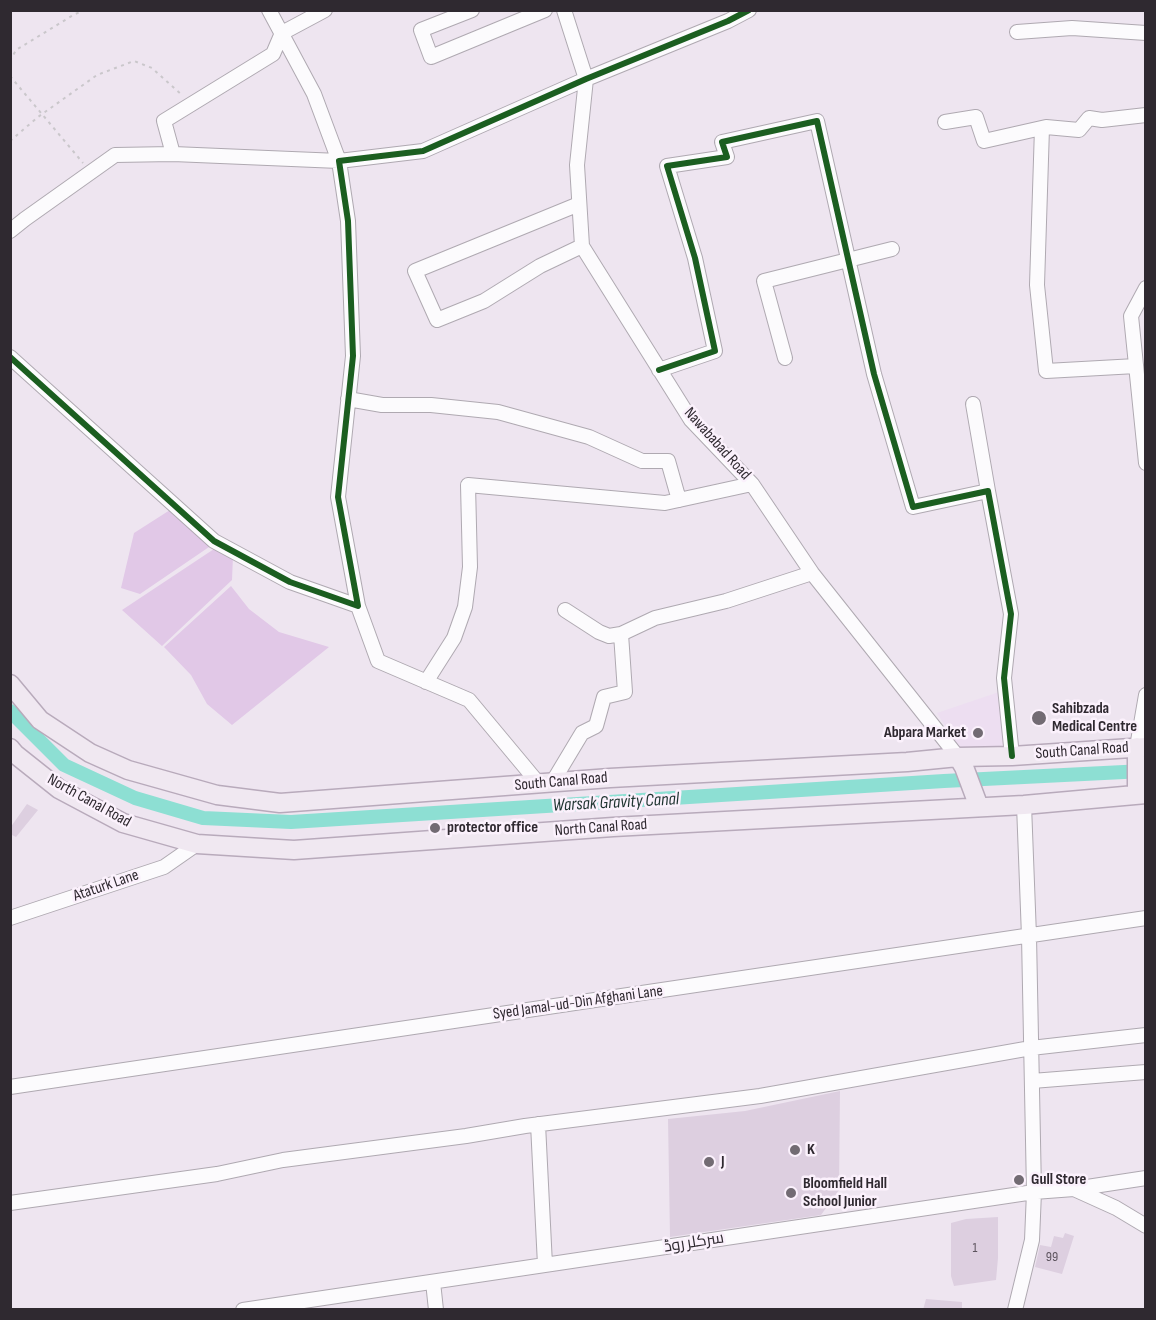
<!DOCTYPE html>
<meta charset="utf-8">
<style>
body{margin:0}
#map{position:relative;width:1156px;height:1320px;overflow:hidden;background:#eee5f0;font-family:"Sofia Sans Condensed",sans-serif}
canvas{display:block}
.frame{position:absolute;inset:0;border:12px solid #2f2930;pointer-events:none}
</style>
<div id="map">
<canvas width="1156" height="1320"></canvas>
<div class="frame"></div>
</div>
<script>
const g = document.querySelector('canvas').getContext('2d');
g.lineJoin = 'round';
function fillPath(path, color) { g.fillStyle = color; g.fill(path, 'evenodd'); }
const toPath = rows => new Path2D(rows.map(r => 'M' + r).join(''));
function trace(path, color, width, dash) { g.strokeStyle = color; g.lineWidth = width; g.lineCap = dash ? 'butt' : 'round'; g.setLineDash(dash || []); g.stroke(path); }
function label(font, color, halo, rows, align = 'center') {
  g.font = font + ' "Sofia Sans Condensed",Cairo,sans-serif'; g.lineWidth = 5; g.setLineDash([]); g.textBaseline = 'middle'; g.strokeStyle = halo; g.fillStyle = color; for (const [text, x, y, turn = 0] of rows) {
    g.save(); g.translate(x, y); g.rotate((+turn || 0) * Math.PI / 180); g.textAlign = isNaN(turn) ? turn : align; if (halo) g.strokeText(text, 0, 0); g.fillText(text, 0, 0); g.restore();
  }
}
const built = toPath([
 [999,692,1010,754,962,754,937,713]
]);
const green = toPath([
 [170,510,212,545,140,594,121,588,134,533],
 [214,549,233,556,232,580,162,646,122,610],
 [231,586,249,609,279,632,329,647,232,725,207,704,191,675,164,647]
]);
const canal = toPath([
 [10,711,64,765,135,798,203,818,291,822,944,781,1144,771]
]);
const building = toPath([
 [27,804,38,810,16,837,10,834,10,828],
 [840,1091,839,1190,821,1215,670,1237,668,1119,745,1111],
 [998,1217,998,1258,996,1280,954,1286,951,1276,951,1223,966,1219],
 [1065,1233,1074,1236,1062,1274,1035,1267,1040,1245,1051,1247,1054,1236,1063,1238],
 [926,1299,962,1302,962,1310,923,1310]
]);
const path = toPath([
 [10,61,16,50,75,14,86,10],
 [10,76,83,163],
 [10,141,38,117,97,75,134,61,152,68,182,95]
]);
const minor = toPath([
 [472,10,421,30,431,57,545,10],
 [564,10,586,79,577,165,582,246,691,420,752,484,812,573,958,757],
 [1017,32,1072,28,1146,33],
 [945,122,976,117,984,141,1046,127,1079,130,1089,118,1102,120,1146,115],
 [1042,128,1037,285,1046,371,1136,366],
 [173,154,164,121,273,54,282,33,325,10],
 [579,204,415,271,437,320,484,301,540,266,582,246],
 [10,231,25,219,115,155,173,154,339,161,314,94,269,10],
 [1146,288,1131,316,1146,463],
 [10,357,214,541,290,582,358,606,338,497,353,356,348,221,339,161,423,151,586,79,728,21,749,10],
 [785,358,764,281,892,249],
 [659,370,715,351,695,258,667,166,727,157,722,142,817,121,874,374,913,507,988,491,1011,614,1004,678,1012,756],
 [348,399,382,405,431,405,498,412,589,437,642,461,668,461,679,500],
 [973,404,988,491],
 [358,606,378,661,469,700,539,784],
 [565,610,599,632,609,636,621,634],
 [426,682,454,638,465,607,470,567,468,485,665,503,752,484],
 [1137,747,1146,695],
 [552,783,582,733,596,726,604,697,625,692,621,634,655,618,726,601,812,573],
 [10,918,164,867,197,844],
 [1032,1081,1146,1072],
 [10,1087,1146,918],
 [538,1124,545,1265],
 [1074,1189,1116,1208,1146,1226],
 [10,1203,217,1174,283,1160,466,1136,525,1126,760,1096,1031,1048,1146,1035],
 [433,1282,436,1310],
 [243,1310,1034,1192,1074,1189,1146,1178],
 [1015,1310,1032,1240,1034,1192,1029,936,1024,805]
]);
const major = toPath([
 [10,684,40,720,90,753,128,770,217,795,280,803,610,778,907,762,958,757,1012,756,1146,747],
 [1137,747,1137,794],
 [10,748,15,754,59,789,123,823,197,844,294,850,613,827,1024,805,1146,794],
 [958,757,964,767,979,807]
]);
const cycleway = toPath([
 [10,357,214,541,290,582,358,606,338,497,353,356,348,221,339,161,423,151,586,79,728,21,749,10],
 [659,370,715,351,695,258,667,166,727,157,722,142,817,121,874,374,913,507,988,491,1011,614,1004,678,1012,756]
]);
const markers = [
 [1039,718,8,"#726b73"],
 [978,733,6,"#726b73"],
 [435,828,6,"#726b73"],
 [795,1150,6,"#726b73"],
 [709,1162,6,"#726b73"],
 [1019,1180,6,"#726b73"],
 [791,1193,6,"#726b73"]
];
const numberNames = [
 ["1",975,1248],
 ["99",1052,1257]
];
const streetNames = [
 ["Nawababad Road",717,444,48],
 ["South Canal Road",1082,751,-4],
 ["South Canal Road",561,782,-5],
 ["North Canal Road",89,801,29],
 ["North Canal Road",601,828,-4],
 ["Ataturk Lane",106,886,-19],
 ["Syed Jamal-ud-Din Afghani Lane",578,1003,-8],
 ["سرکلر روڈ",694,1243,-9]
];
const poiNames = [
 ["Sahibzada",1052,709],
 ["Medical Centre",1052,727],
 ["Abpara Market",966,733,"right"],
 ["protector office",447,828],
 ["K",807,1150],
 ["J",721,1162],
 ["Gull Store",1031,1180],
 ["Bloomfield Hall",803,1184],
 ["School Junior",803,1202]
];
const waterNames = [
 ["Warsak Gravity Canal",616,803,-3]
];
fillPath(built, '#eddef1');
fillPath(green, '#e1c8e7');
trace(canal, '#8ddfd3', 14);
fillPath(building, '#ddcfe0');
trace(minor, '#afa9b1', 16);
trace(major, '#b8aabb', 21);
trace(path, '#cac7cb', 2, [3, 4.5]);
trace(minor, '#fcfbfd', 14);
trace(major, '#f0e8f1', 18);
trace(cycleway, '#1b5e20', 6);
for (const [x, y, r, color] of markers) { const dot = new Path2D(); dot.arc(x, y, r, 0, 2 * Math.PI); g.fillStyle = color; g.fill(dot); trace(dot, '#fbf1fc', 2); }
label('14px', '#5c535d', null, numberNames);
label('16px', '#2f2930', '#fbf1fc', streetNames);
label('bold 16px', '#2f2930', '#fbf1fc', poiNames, 'left');
label('italic 18px', '#1d322e', '#fbf1fc', waterNames);
</script>
